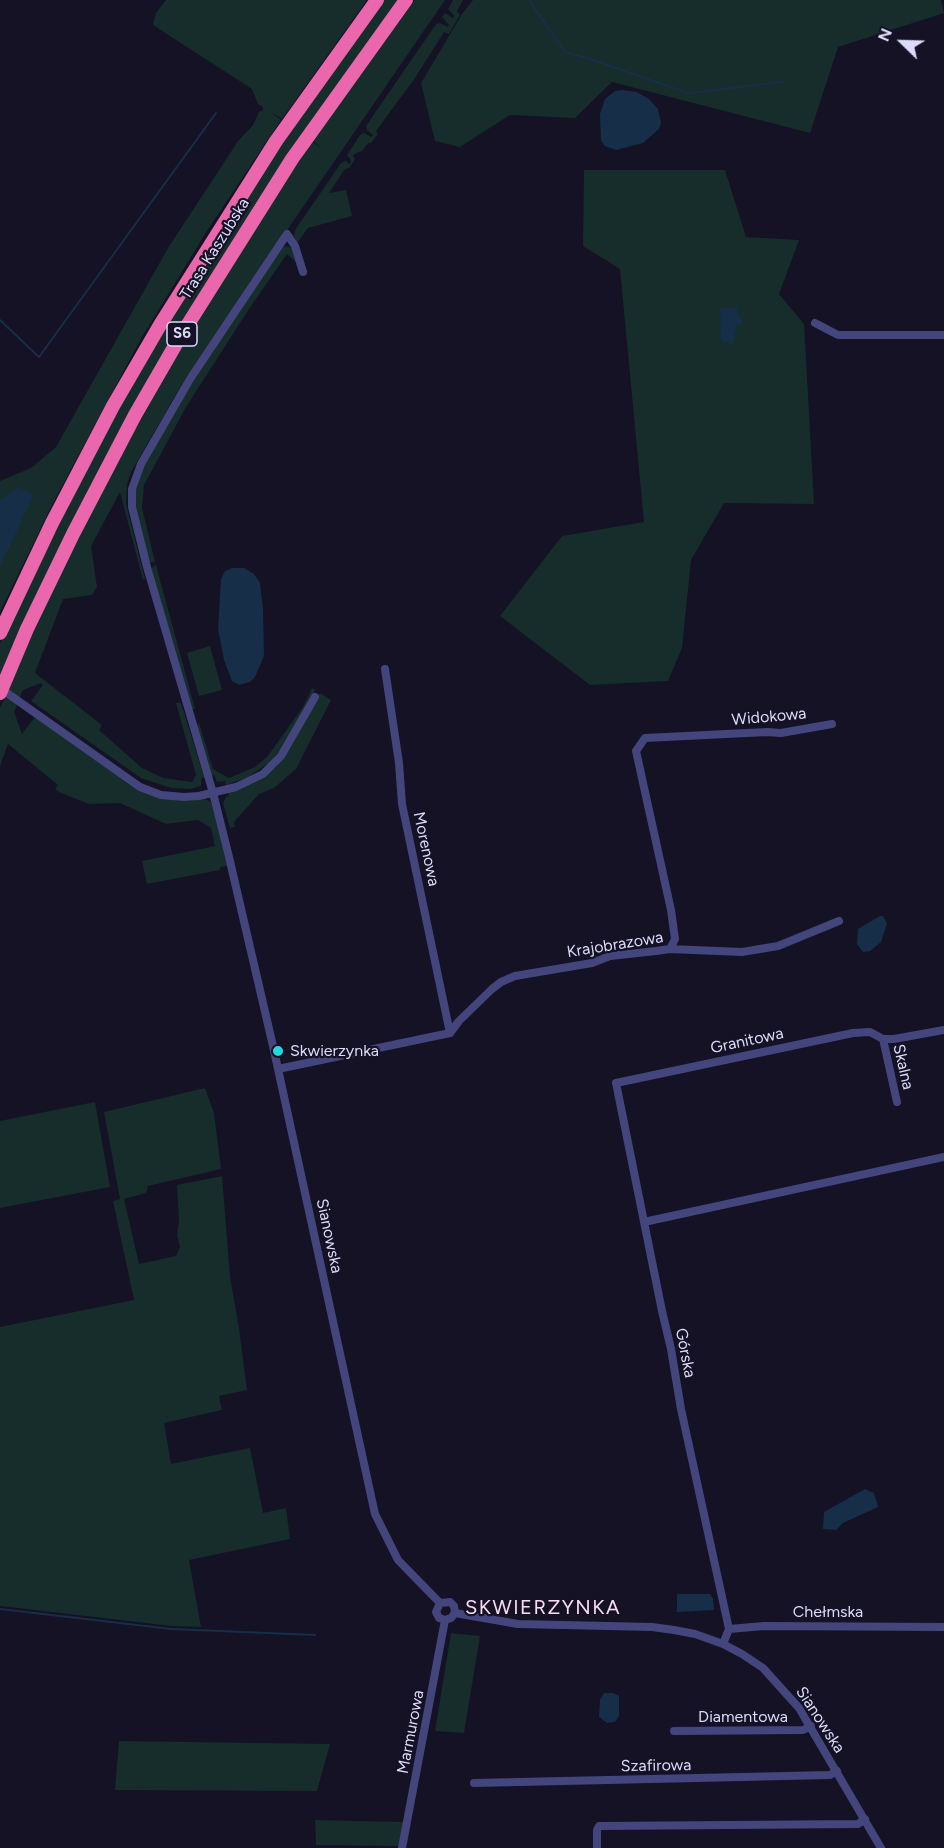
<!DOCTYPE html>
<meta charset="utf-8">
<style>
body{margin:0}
#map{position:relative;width:944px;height:1848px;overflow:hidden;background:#141224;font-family:Figtree,sans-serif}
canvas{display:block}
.north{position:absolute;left:872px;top:12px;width:60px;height:60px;-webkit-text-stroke:4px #141224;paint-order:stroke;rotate:293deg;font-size:16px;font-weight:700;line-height:24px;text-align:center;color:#dcdbfa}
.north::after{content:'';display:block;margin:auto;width:21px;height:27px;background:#dcdbfa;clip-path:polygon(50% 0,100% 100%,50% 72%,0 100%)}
</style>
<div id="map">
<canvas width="944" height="1848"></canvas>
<div class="north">N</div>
</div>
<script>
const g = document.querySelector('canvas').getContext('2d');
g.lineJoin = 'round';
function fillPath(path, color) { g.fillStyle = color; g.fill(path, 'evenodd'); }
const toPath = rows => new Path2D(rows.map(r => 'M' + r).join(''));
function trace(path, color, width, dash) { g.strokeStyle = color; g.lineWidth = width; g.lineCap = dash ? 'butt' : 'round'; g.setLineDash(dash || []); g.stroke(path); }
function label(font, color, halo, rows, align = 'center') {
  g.font = font + ' Figtree,sans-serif'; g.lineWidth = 4.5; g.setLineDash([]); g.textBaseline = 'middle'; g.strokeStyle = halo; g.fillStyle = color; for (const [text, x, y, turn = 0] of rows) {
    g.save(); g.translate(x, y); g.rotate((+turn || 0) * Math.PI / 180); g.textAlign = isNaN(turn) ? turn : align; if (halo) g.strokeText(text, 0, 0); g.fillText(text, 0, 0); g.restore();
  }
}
const green = toPath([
 [166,0,367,0,282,119,270,111,281,120,207,231,142,337,53,503,0,612,0,481,31,468,56,447,168,248,238,141,253,125,259,112,263,110,263,107,258,104,252,89,153,25,156,13],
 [383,0,400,0,263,192,165,350,0,676,0,643,122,398,252,185],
 [415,0,445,0,185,379,131,472,127,484,126,504,145,579,143,580,120,492,91,546,97,587,92,595,63,599,35,673,102,725,99,730,142,768,163,778,192,782,196,775,176,703,181,703,204,777,201,779,201,786,191,789,171,788,141,778,31,701,43,685,41,683,23,690,14,712,22,734,35,717,157,797,185,801,205,799,211,802,227,866,220,867,220,870,147,884,142,861,215,846,211,828,198,820,166,824,120,803,89,804,59,792,55,789,58,785,8,744,0,766,0,708,51,593,88,517,147,406,203,310,267,209,312,142,322,148,313,141],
 [453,0,463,0,457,11,460,15,449,34,444,32,415,78,376,131,378,134,371,143,368,143,362,151,356,153,353,156,355,159,349,168,345,169,329,193,346,190,352,216,308,228,297,243,294,235,295,230,341,163,345,161,350,164,351,161,347,155,360,135,364,133,371,137,373,135,367,130,366,126,436,24,440,23,448,27,449,25,442,17,445,13,453,18,454,15,448,9],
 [473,0,941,0,944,13,838,47,810,133,612,82,575,118,510,115,460,147,435,141,421,83,462,14],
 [584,170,725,170,746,237,799,240,779,294,804,324,814,504,724,503,691,560,682,648,668,681,590,685,500,616,562,536,644,522,620,269,583,246],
 [286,246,292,248,299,272,295,261,287,254,249,309,186,407,144,485,142,508,155,562,149,562,143,544,134,497,139,475,190,383,282,248],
 [156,565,195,709,192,709,151,568],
 [210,646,222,690,199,696,187,653],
 [312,688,315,690,302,714,281,749,269,763,246,778,226,785,225,781,217,782,214,775,211,776,196,727,198,724,199,723,213,769,229,778,255,767,267,757,303,707],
 [320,693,331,700,296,769,274,788,259,794,234,822,235,827,230,828,223,803,226,797,229,796,228,793,257,781,276,767,292,745],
 [205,1088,214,1113,221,1169,148,1186,146,1193,124,1199,139,1264,176,1256,180,1247,177,1235,179,1221,177,1185,222,1176,230,1277,239,1328,247,1390,219,1396,222,1410,164,1423,171,1464,250,1448,263,1513,286,1508,290,1539,189,1560,201,1627,172,1626,0,1606,0,1327,134,1300,113,1201,120,1199,104,1112],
 [95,1102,110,1187,0,1208,0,1121],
 [451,1633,480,1636,464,1733,435,1731],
 [119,1741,330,1744,317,1791,115,1790],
 [315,1820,404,1822,399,1846,316,1845]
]);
const water = toPath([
 [622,90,637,92,649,99,658,109,661,123,659,129,643,143,616,150,605,146,601,141,600,114,605,99,615,91],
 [737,307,737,315,743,321,741,325,737,324,733,344,724,342,721,340,720,308],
 [18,487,34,495,0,566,0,500],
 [232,568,244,568,254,574,260,583,263,609,264,656,255,677,250,682,239,685,232,681,224,660,218,629,221,579,225,571],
 [880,916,883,916,887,923,881,942,870,951,863,952,857,944,858,929],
 [865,1489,874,1493,878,1507,843,1523,836,1530,823,1529,824,1512],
 [677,1594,710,1594,713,1598,714,1610,677,1612],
 [604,1693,613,1693,619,1696,619,1716,615,1722,607,1723,599,1717,600,1700]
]);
const stream = toPath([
 [529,0,565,52,587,58,688,93,783,82],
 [0,320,39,357,216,113],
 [0,1609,171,1629,315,1635]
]);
const street = toPath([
 [303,272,295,246,287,234,190,379,141,464,132,489,132,507,147,567,213,793,229,857,273,1046,375,1514,398,1560,440,1603],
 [815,323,838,335,944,335],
 [385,669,399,763,402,804,450,1033],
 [0,688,140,787,161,795,184,797,199,796,236,787,263,774,281,756,315,697],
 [670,949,675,939,671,910,636,751,645,738,767,732,781,733,832,724],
 [450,1033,459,1021,492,989,501,982,515,976,592,963,610,956,656,951,670,949,742,952,778,946,839,921],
 [883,1039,897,1102],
 [278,1069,450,1033],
 [644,1222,944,1157],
 [440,1603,436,1612,439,1618,445,1620,451,1618,455,1613],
 [440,1603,450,1602,454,1606,455,1613],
 [455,1613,518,1624,652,1627,674,1630,695,1634,723,1644,742,1654,763,1668,799,1708,881,1848],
 [729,1629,681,1409,671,1349,662,1311,616,1083,853,1033,870,1032,883,1039,894,1039,944,1030],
 [723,1644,729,1629,764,1626,944,1627],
 [674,1731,803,1730,811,1726],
 [474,1783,830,1775,837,1771],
 [402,1848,445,1620],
 [597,1848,597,1830,599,1826,858,1824,865,1819]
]);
const highway = toPath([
 [0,633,52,523,113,406,160,325,276,141,377,0],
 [0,693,27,629,73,534,135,415,180,337,292,159,406,0]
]);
const markers = [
 [278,1051,6,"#21d9e0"]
];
const shields = [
 [182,334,30]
];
const shieldNames = [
 ["S6",182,334]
];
const streetNames = [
 ["Trasa Kaszubska",215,249,-58],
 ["Widokowa",769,717,-5],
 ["Morenowa",426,849,78],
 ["Krajobrazowa",615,945,-9],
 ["Granitowa",747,1041,-12],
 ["Skalna",903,1067,77],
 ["Sianowska",329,1236,78],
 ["Górska",685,1353,79],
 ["Chełmska",828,1612],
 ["Diamentowa",743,1717],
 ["Sianowska",820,1720,57],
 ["Marmurowa",411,1732,-79],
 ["Szafirowa",656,1766,-1]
];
const poiNames = [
 ["Skwierzynka",290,1051]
];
const quarterNames = [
 ["SKWIERZYNKA",543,1608]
];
fillPath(green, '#162d2b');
fillPath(water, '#172e48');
trace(stream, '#172e48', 2);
trace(street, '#44457d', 8);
trace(highway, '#ea66ad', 14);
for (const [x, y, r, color] of markers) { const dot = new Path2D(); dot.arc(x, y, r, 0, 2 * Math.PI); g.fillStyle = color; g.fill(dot); trace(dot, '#141224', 2); }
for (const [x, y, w] of shields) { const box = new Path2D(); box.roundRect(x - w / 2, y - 12, w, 24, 4.5); g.fillStyle = '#141224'; g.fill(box); trace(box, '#dcdbfa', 1.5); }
label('bold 15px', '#dcdbfa', null, shieldNames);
label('16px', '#dcdbfa', '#141224', streetNames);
label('16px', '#dcdbfa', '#141224', poiNames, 'left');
g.letterSpacing = '1.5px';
label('20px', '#fadcf1', '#141224', quarterNames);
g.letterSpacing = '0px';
</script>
